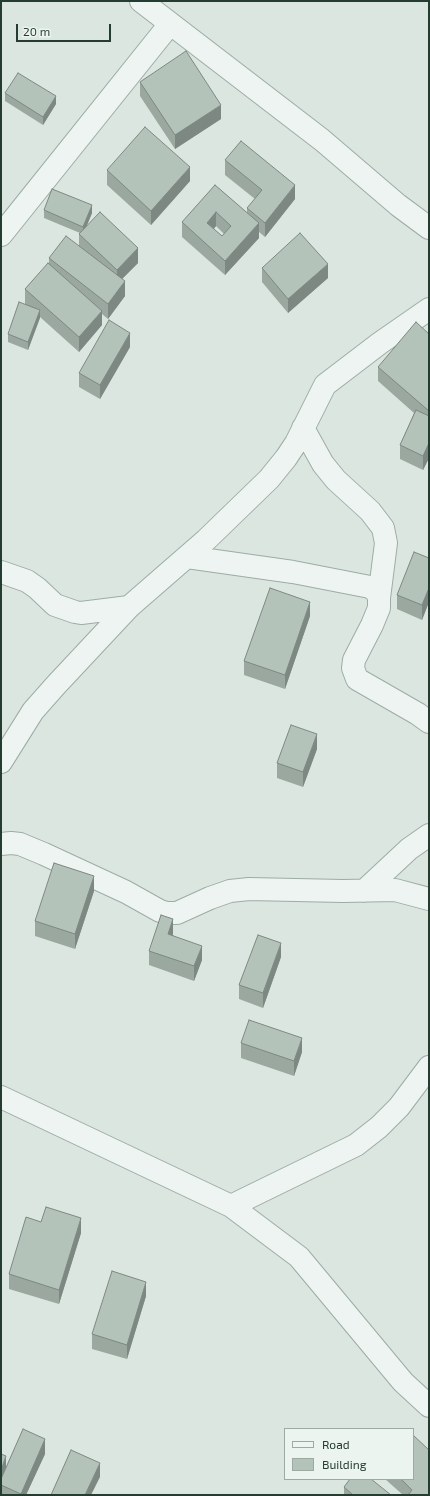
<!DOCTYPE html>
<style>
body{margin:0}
#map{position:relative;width:430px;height:1496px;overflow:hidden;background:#dbe6e0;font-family:"Exo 2",sans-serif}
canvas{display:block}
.frame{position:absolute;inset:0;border:2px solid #253c30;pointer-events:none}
.legend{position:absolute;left:284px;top:1428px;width:130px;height:52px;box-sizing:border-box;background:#ebf4ee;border:1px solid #9caaa2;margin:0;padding:5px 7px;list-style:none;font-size:12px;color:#253c30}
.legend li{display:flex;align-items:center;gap:8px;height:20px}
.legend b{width:20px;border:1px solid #9caaa2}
.scale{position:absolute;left:16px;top:24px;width:95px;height:18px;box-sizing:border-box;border:2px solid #253c30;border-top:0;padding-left:5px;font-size:12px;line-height:14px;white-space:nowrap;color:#253c30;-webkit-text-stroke:3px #ebf4ee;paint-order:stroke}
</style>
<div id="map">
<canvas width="430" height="1496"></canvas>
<div class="frame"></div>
<ul class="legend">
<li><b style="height:5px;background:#eef4f1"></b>Road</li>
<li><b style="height:11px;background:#b3c3ba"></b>Building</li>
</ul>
<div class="scale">20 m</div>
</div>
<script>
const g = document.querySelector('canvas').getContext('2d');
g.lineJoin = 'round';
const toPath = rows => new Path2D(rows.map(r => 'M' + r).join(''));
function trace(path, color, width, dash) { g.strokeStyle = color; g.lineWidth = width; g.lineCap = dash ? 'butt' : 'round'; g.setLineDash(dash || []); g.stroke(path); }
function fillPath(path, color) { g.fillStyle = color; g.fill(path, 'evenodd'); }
const minor = toPath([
 [141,1,322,140,398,205,429,228],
 [1,235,170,24],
 [303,428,323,464,336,480,370,511,383,528,386,543,379,598],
 [187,557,293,572,370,587,376,591,379,598,379,608,372,625,354,660,353,668,357,679,418,714,429,722],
 [1,572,27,581,37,588,55,605,75,612,81,613,129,607],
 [1,762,33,711,56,685,129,607,206,540,269,479,286,458,296,443,325,385,380,343,429,309],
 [1,844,11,843,20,844,44,854,126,892,160,911,167,913,177,913,210,898,230,891,249,889,343,891,395,890,429,899],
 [364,891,409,849,429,835],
 [1,1097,231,1206,299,1257,403,1382,429,1406],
 [231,1206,356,1145,379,1127,399,1107,429,1067]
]);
const wall = toPath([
 [140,82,221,119,175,149,140,96],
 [5,93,56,104,43,125,5,101],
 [225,160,295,199,265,237,259,232,259,238,225,275,182,237,182,222,215,185,247,213,247,208,255,199,225,175],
 [216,226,224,234,222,236,214,229],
 [107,170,190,181,151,225,107,185],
 [44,210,92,213,87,225,138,263,122,279,125,296,108,319,102,314,102,325,79,352,40,317,28,350,8,342,8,334,26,305,25,304,25,289,49,263,49,258,79,246,79,234,80,233,44,218],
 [262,268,328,278,288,313,262,282],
 [429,334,429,458,423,470,400,459,400,445,414,413,378,381,378,367],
 [130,347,100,399,79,387,79,373],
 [429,558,429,602,422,620,397,609,397,595],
 [310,616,285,689,244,675,244,661],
 [317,749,303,787,277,778,277,763],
 [94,891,75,949,35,936,35,921],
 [173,934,173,935,202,960,194,981,149,965,149,951],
 [281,957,263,1008,239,999,239,985],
 [241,1043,302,1052,294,1076,241,1058],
 [81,1233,59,1304,9,1289,9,1274],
 [146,1296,127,1359,92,1349,92,1334],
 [1,1454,6,1467,45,1454,26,1495,1,1495],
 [385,1479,413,1479,429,1495,403,1495],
 [344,1487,391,1495,344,1495]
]);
const shadedWall = toPath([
 [56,96,56,104,43,125,43,117],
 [221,105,221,119,175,149,175,135],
 [190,167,190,181,151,225,151,211],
 [295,185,295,199,265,237,265,223],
 [92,205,92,213,83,235,83,227],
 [216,212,216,226,207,237,207,223],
 [259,223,259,238,225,275,225,261],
 [138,248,138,263,117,284,117,270],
 [328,264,328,278,288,313,288,299],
 [125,281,125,296,108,319,108,304],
 [40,310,40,318,28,350,28,342],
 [102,311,102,325,79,352,79,337],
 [130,333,130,347,100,399,100,385],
 [429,443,429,458,423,470,423,456],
 [429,588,429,602,422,620,422,605],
 [310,602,310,616,285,689,285,675],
 [317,734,317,749,303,787,303,772],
 [94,876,94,891,75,949,75,934],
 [173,919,173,934,168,948,168,934],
 [281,943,281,957,263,1008,263,993],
 [202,946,202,960,194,981,194,966],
 [302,1038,302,1052,294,1076,294,1061],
 [81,1218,81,1233,59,1304,59,1290],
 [146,1282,146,1296,127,1359,127,1345],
 [45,1439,45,1454,26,1495,21,1495,21,1494],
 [6,1456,6,1471,1,1484,1,1470],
 [100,1463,100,1477,91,1495,85,1495]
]);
const building = toPath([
 [186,51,221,105,175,135,140,82,186,51],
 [18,73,56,96,43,117,5,93,18,73],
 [145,127,190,167,151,211,107,170,145,127],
 [241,141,295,185,265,223,247,208,262,190,225,160,241,141],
 [215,185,259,223,225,261,182,222,215,185],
 [216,212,231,226,222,236,207,223,216,212],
 [52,189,92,205,83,227,44,210,52,189],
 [100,212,138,248,117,270,79,234,100,212],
 [300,233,328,264,288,299,262,268,300,233],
 [66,236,125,281,108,304,49,258,66,236],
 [48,263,102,311,79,337,25,289,48,263],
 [19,302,40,310,28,342,8,334,19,302],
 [109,320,130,333,100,385,79,373,109,320],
 [416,322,429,334,429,411,378,367,416,322],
 [416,410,429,416,429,443,423,456,400,445,416,410],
 [414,552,429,558,429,588,422,605,397,595,414,552],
 [270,588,310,602,285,675,244,661,270,588],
 [291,725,317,734,303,772,277,763,291,725],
 [54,863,94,876,75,934,35,921,54,863],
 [161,915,173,919,168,934,202,946,194,966,149,951,161,915],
 [258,935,281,943,263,993,239,985,258,935],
 [249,1020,302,1038,294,1061,241,1043,249,1020],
 [46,1207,81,1218,59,1290,9,1274,26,1217,41,1222,46,1207],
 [112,1271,146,1282,127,1345,92,1334,112,1271],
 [23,1429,45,1439,21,1494,1,1485,1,1479,23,1429],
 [413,1435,429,1450,429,1495,408,1495,412,1490,401,1479,413,1479,413,1435],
 [71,1450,100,1463,85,1495,51,1495,71,1450],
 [1,1454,6,1456,1,1470,1,1454],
 [350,1479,371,1479,391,1495,353,1495,344,1487,350,1479]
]);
trace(minor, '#9daca4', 24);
trace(minor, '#eef4f1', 22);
fillPath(wall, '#9aa8a0');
fillPath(shadedWall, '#7d8882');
fillPath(building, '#b3c3ba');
trace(building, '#7d8882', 1);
</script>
